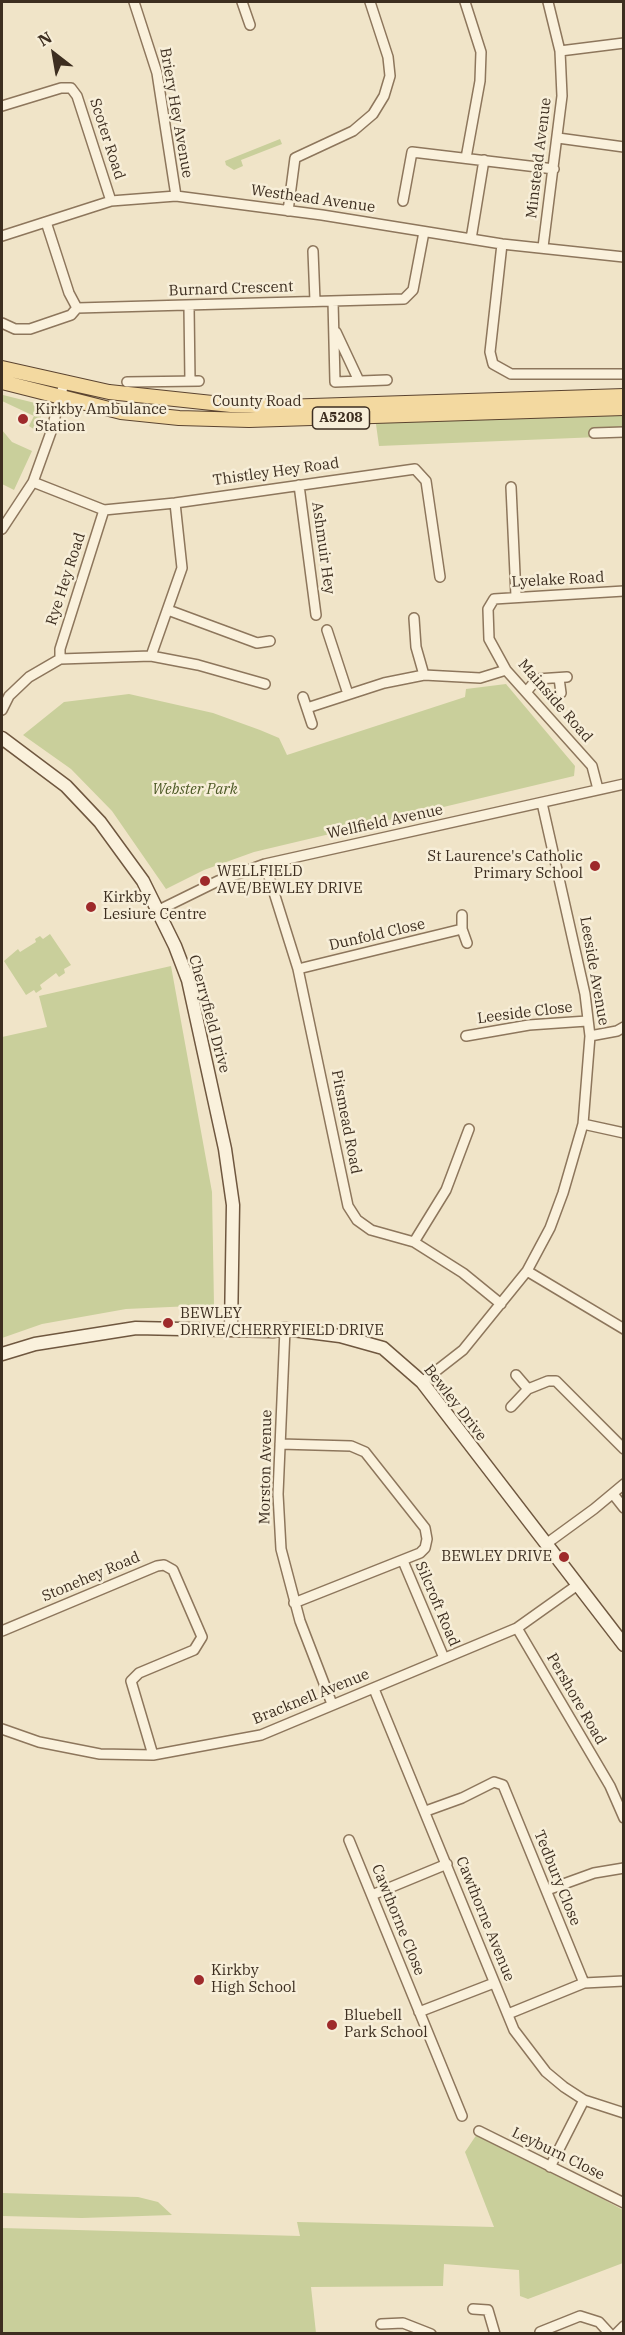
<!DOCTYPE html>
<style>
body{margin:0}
#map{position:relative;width:625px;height:2335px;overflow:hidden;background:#f0e4c8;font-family:"IBM Plex Serif",serif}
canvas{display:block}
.frame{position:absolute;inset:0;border:3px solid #3d2e20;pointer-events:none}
.north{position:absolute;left:24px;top:24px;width:60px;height:60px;-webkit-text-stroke:4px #f7eed8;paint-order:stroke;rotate:329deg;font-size:16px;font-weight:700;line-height:24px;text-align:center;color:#3d2e20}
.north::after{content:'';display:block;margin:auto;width:21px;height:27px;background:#3d2e20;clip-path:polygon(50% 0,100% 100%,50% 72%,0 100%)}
</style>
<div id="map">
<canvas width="625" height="2335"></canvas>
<div class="frame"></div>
<div class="north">N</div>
</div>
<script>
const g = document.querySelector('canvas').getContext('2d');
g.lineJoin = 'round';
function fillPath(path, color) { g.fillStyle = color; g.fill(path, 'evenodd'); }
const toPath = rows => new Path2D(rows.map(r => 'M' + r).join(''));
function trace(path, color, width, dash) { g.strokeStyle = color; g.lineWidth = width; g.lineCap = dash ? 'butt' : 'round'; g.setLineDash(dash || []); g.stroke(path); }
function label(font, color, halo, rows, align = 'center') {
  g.font = font + ' "IBM Plex Serif",serif'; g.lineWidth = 5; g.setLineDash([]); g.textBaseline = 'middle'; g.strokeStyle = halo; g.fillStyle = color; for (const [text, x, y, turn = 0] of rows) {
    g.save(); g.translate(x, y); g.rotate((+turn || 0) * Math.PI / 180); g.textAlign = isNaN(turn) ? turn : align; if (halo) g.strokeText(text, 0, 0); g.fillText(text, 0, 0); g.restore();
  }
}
const green = toPath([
 [280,139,282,144,241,160,243,166,234,170,226,165,225,161],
 [3,395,39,404,42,409,38,432,29,426,34,416,2,401],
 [623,415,623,436,379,446,375,417],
 [2,430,12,442,32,451,14,490,2,484],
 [506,684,575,766,574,776,254,852,204,870,166,889,112,811,71,769,23,735,64,702,129,694,213,713,260,730,279,738,287,755,465,697,466,689],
 [50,934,71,965,64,969,65,973,59,977,56,973,40,985,42,989,36,993,34,990,26,995,4,961,18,949,20,952,36,942,35,939,40,936,43,939],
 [171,966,212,1192,214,1305,126,1309,42,1324,2,1338,2,1037,47,1027,39,996],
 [479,2131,623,2210,623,2263,528,2299,520,2296,519,2270,444,2264,443,2286,311,2287,316,2333,2,2334,2,2228,300,2236,297,2222,494,2227,465,2152],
 [2,2193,138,2197,158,2202,172,2215,82,2218,2,2216]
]);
const street = toPath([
 [134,2,157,73,176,196],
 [242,2,250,25],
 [465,2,481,52,480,81,466,158],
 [560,51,624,43],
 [2,106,61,88,71,88,77,96,111,201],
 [558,138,624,147],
 [403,201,412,152,554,169],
 [288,211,295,158,353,131,373,114,384,96,390,76,388,57,370,2],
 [46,222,69,293,77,308],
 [2,236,111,201,176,196,322,215,502,244,624,257],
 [471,239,484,160],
 [502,244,490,352,493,364,511,374,624,374],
 [543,247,562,96,560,51,548,2],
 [313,251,315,301],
 [333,301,335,382,387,380],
 [189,307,190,381],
 [77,308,404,299,413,290,424,232],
 [2,323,15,329,30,329,71,315,77,308],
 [336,332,359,381],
 [127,382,199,381],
 [594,433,624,432],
 [33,482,104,510,175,503,415,469,426,481,440,577],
 [299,485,316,615],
 [511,487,516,596],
 [2,529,33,482,51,432,64,383],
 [168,610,257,643,270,641],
 [414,618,416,647,424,675],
 [327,630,348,694],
 [151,656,182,568,175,503],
 [60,659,60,649,104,510],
 [559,678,561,693],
 [527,691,537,679,567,677],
 [303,697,312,724],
 [307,708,384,683,424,675,480,678,506,670],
 [2,710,9,696,29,677,60,659,151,656,198,665,265,684],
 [598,789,592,766,506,670,489,639,488,609,494,599,624,591],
 [265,864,298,969,348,1206,357,1220,371,1230,414,1242,463,1273,501,1304],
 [159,910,218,881,265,864,624,784],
 [462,915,462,929,467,943],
 [298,969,462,929],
 [466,1036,529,1025,587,1021],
 [590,1036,617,1031,624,1027],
 [583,1124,624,1133],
 [414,1242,446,1190,469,1129],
 [527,1271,624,1329],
 [285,1329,278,1494,281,1549,300,1621,332,1704],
 [516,1375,528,1389],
 [422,1382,463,1350,527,1271,550,1228,563,1193,583,1124,590,1036,585,994,542,803],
 [511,1407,528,1389,548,1381,556,1381,624,1449],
 [280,1444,351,1446,365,1452,425,1528,427,1539,425,1548,420,1553,294,1603],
 [613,1494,624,1508],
 [546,1544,594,1509,624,1484],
 [403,1561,444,1658],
 [517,1628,610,1786,624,1818],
 [2,1631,157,1566,164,1565,173,1570,202,1637,194,1650,139,1673,131,1681,153,1755],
 [374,1689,514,2030,546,2072,564,2087,584,2100,624,2113],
 [2,1729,39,1742,100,1754,153,1755,261,1735,517,1628,576,1586],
 [426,1811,462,1798,494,1782,503,1785,584,1983],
 [349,1840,462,2116],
 [547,1890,594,1873,624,1868],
 [372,1895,447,1864],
 [419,2012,494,1983],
 [508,2014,584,1983,624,1981],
 [479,2131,624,2203],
 [550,2167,584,2100],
 [473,2309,488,2310,495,2334],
 [381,2324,403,2323,431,2334],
 [540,2332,580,2316,599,2322,610,2334],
 [616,2334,624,2326]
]);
const secondary = toPath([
 [2,738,66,786,100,822,143,881,175,946,188,980,225,1149,233,1205,231,1329],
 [2,1354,35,1344,136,1328,273,1331,285,1329,340,1336,383,1348,422,1382,624,1645]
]);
const primary = toPath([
 [2,368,109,392,231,405,281,407,624,396],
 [2,382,121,412,179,418,249,420,624,408]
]);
const markers = [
 [23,419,6,"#9e2a2b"],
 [595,866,6,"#9e2a2b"],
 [205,881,6,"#9e2a2b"],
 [91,907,6,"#9e2a2b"],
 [168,1323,6,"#9e2a2b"],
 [564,1557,6,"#9e2a2b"],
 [199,1980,6,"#9e2a2b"],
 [332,2025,6,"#9e2a2b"]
];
const shields = [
 [341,418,57]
];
const shieldNames = [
 ["A5208",341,418]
];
const streetNames = [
 ["Briery Hey Avenue",176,113,80],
 ["Scoter Road",107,139,72],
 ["Minstead Avenue",539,158,-83],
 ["Westhead Avenue",313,199,8],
 ["Burnard Crescent",231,289,-2],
 ["County Road",257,402],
 ["Thistley Hey Road",276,472,-8],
 ["Ashmuir Hey",323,548,82],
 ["Rye Hey Road",66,579,-72],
 ["Lyelake Road",558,580,-3],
 ["Mainside Road",555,701,49],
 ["Wellfield Avenue",385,822,-12],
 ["Dunfold Close",377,935,-13],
 ["Leeside Avenue",594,971,80],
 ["Leeside Close",525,1013,-7],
 ["Cherryfield Drive",209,1014,75],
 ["Pitsmead Road",346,1122,79],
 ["Bewley Drive",455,1403,52],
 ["Morston Avenue",266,1467,-89],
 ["Stonehey Road",91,1577,-23],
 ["Silcroft Road",437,1604,67],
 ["Bracknell Avenue",311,1697,-22],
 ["Pershore Road",576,1699,60],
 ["Tedbury Close",557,1878,68],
 ["Cawthorne Avenue",485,1919,68],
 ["Cawthorne Close",398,1920,68],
 ["Leyburn Close",558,2154,26]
];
const poiNames = [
 ["Kirkby Ambulance",35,410],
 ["Station",35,427],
 ["St Laurence's Catholic",583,857,"right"],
 ["Primary School",583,874,"right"],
 ["WELLFIELD",217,872],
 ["AVE/BEWLEY DRIVE",217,889],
 ["Kirkby",103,898],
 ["Lesiure Centre",103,915],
 ["BEWLEY",180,1314],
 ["DRIVE/CHERRYFIELD DRIVE",180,1331],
 ["BEWLEY DRIVE",552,1557,"right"],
 ["Kirkby",211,1971],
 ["High School",211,1988],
 ["Bluebell",344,2016],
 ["Park School",344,2033]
];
const parkNames = [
 ["Webster Park",195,790]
];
fillPath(green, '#c9cf9b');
trace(street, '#8d765c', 12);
trace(secondary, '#6f573f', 15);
trace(primary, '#5b4430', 16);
trace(street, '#faf1dc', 9);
trace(secondary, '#faf1dc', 12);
trace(primary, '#f3d9a0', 14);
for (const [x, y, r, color] of markers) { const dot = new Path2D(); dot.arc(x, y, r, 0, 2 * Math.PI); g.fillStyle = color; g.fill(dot); trace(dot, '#f7eed8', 2); }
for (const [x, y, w] of shields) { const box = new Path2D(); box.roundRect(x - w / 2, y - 11, w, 22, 4.5); g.fillStyle = '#f7eed8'; g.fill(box); trace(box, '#3d2e20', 1.5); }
label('bold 14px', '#3d2e20', null, shieldNames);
label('15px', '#3d2e20', '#f7eed8', streetNames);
label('15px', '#3d2e20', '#f7eed8', poiNames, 'left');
label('italic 15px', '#4d5a26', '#f7eed8', parkNames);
</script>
